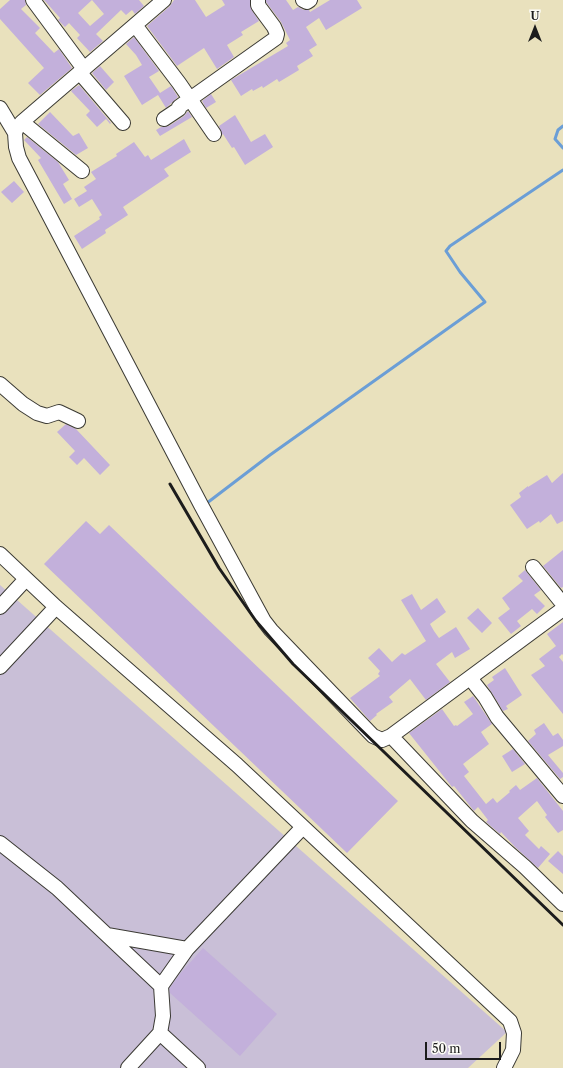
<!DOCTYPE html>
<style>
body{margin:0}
#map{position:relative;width:563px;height:1068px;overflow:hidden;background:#e9e1bd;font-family:"Libre Caslon Text",serif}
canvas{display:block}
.north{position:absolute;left:515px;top:8px;width:40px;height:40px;-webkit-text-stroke:3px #fdfcf7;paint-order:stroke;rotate:0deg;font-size:11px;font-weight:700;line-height:16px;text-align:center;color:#1c1c1c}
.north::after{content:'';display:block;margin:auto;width:14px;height:18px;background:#1c1c1c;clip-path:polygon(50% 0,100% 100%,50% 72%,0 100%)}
.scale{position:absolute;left:425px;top:1042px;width:76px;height:18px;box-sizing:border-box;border:2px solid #1c1c1c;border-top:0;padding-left:5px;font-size:12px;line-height:14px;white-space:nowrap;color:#1c1c1c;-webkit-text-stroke:3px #fdfcf7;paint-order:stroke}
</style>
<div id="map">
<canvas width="563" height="1068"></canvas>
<div class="north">U</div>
<div class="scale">50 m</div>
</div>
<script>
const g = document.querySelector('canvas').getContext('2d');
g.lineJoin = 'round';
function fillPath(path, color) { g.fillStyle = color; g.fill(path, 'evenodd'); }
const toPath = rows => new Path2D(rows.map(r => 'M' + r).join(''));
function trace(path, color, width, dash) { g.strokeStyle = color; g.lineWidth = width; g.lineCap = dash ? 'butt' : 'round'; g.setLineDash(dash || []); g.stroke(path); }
const industrial = toPath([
 [0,585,507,1032,468,1068,0,1068]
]);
const stream = toPath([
 [563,126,558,130,555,139,563,148],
 [207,503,270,455,485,302,460,272,446,251,450,246,563,170]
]);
const building = toPath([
 [10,0,25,0,26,5,21,9,40,28,35,33,54,53,59,49,72,68,40,95,28,83,44,68,0,19,0,9],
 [44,0,139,0,144,6,135,14,132,10,126,15,121,10,96,34,103,41,90,52,77,38,80,35,69,23,65,27,58,20,60,18],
 [92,0,104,14,90,26,78,13],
 [174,0,195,0,206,17,225,5,222,0,250,0,251,9,259,21,241,32,243,35,227,45,234,57,217,69,204,48,177,66,147,26,170,6],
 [266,0,286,0,293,10,298,7,304,10,309,10,310,12,330,0,357,0,362,8,326,30,319,18,306,27,317,45,309,50,313,56,297,66,299,70,279,82,277,79,263,88,262,86,253,91,252,89,241,96,231,80,288,46,286,43,290,40,281,22,266,2],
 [134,37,159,71,149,77,160,93,171,86,178,97,166,108,158,95,142,105,124,76,142,65,136,55,126,44],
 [100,66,114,82,106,90,92,73],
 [79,85,111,123,110,124,106,119,97,127,86,115,90,111,71,91],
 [211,94,216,102,206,108,202,101],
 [188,111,192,117,160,136,156,130,161,127,169,126,184,116],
 [50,112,73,136,79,133,88,148,76,155,38,124],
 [235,115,251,142,265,134,273,147,245,165,234,147,232,148,223,134,222,135,219,126],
 [27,137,58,162,69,180,63,184,72,199,64,204,38,160,41,158,24,140],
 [184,139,191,152,164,169,169,176,123,207,128,215,105,230,106,233,82,249,74,236,100,219,99,217,102,215,92,199,79,207,74,199,87,191,84,187,96,179,91,172,117,156,116,154,134,142,145,157,148,155,151,160],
 [14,181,24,192,12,203,1,192],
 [66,424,76,429,110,465,100,475,84,458,77,465,69,457,75,451,57,432],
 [563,473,563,521,557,524,551,514,540,523,539,521,527,529,510,505,521,497,519,493,528,486,528,487,547,475,552,483],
 [86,521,100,534,109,525,398,801,347,853,44,564],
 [563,550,563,587,561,588,543,566],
 [525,570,541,590,534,595,545,606,537,614,532,609,517,621,521,626,511,634,498,618,510,609,502,598,523,581,518,576],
 [412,594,421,610,437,598,446,612,430,624,434,631,439,638,456,627,470,649,455,658,452,652,436,664,450,682,426,700,410,679,389,697,393,702,376,714,377,715,370,721,350,698,380,676,378,674,380,671,368,658,379,648,392,662,402,653,405,655,426,641,401,600],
 [478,608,492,623,482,633,467,618],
 [563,622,563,655,562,654,559,657,563,662,563,714,531,675,545,666,539,659,556,646,547,634],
 [505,668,522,695,506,706,508,709,503,711,487,685,494,680,492,677],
 [473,696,492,724,481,732,489,744,463,764,469,772,464,776,486,804,493,798,497,803,510,792,509,791,516,785,520,790,537,778,563,811,563,830,558,833,545,817,547,815,537,801,518,818,529,831,525,835,539,849,541,846,550,854,538,868,515,847,501,832,500,834,486,822,488,820,478,807,474,811,454,786,452,787,409,733,442,709,454,726,456,725,457,726,473,714,464,702],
 [544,723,553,736,558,733,563,740,563,746,548,755,563,773,563,777,560,779,528,741,536,734,534,730],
 [513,749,525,764,512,772,502,756],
 [558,851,563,856,563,874,548,861],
 [203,948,277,1014,240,1056,170,993,170,988,180,974]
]);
const minor = toPath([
 [33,0,84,69],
 [164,0,22,122,17,128,15,133,16,147,19,158,38,194,201,505,264,621,271,630,373,736,382,740,391,736,563,609],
 [303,0,307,2,310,0],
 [135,25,179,83,190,99,276,38,277,34,274,27,260,8,258,5,258,0],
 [80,73,123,123],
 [0,108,15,133],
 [164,119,179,109,179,107,190,99,214,134],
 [22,122,82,171],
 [0,384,23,404,37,413,47,416,59,412,78,421],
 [0,554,56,607,237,765,510,1021,514,1033,513,1050,504,1068],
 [533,567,563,604],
 [0,607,26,579],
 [0,667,56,607],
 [470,678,485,697,497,717,563,796],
 [391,736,472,821,525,867,563,904],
 [0,843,57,888,161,986],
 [107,935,187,949],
 [128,1068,160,1033],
 [198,1068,160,1033,163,1016,161,986,187,949,303,827]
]);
const rail = toPath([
 [170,484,219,568,256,621,293,664,563,925]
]);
fillPath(industrial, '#c9bfd7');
trace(stream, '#6b9ed6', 3);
fillPath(building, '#c3b0db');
trace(minor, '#3b3a34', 16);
trace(minor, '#fff', 14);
trace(rail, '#1c1c1c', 3);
</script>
